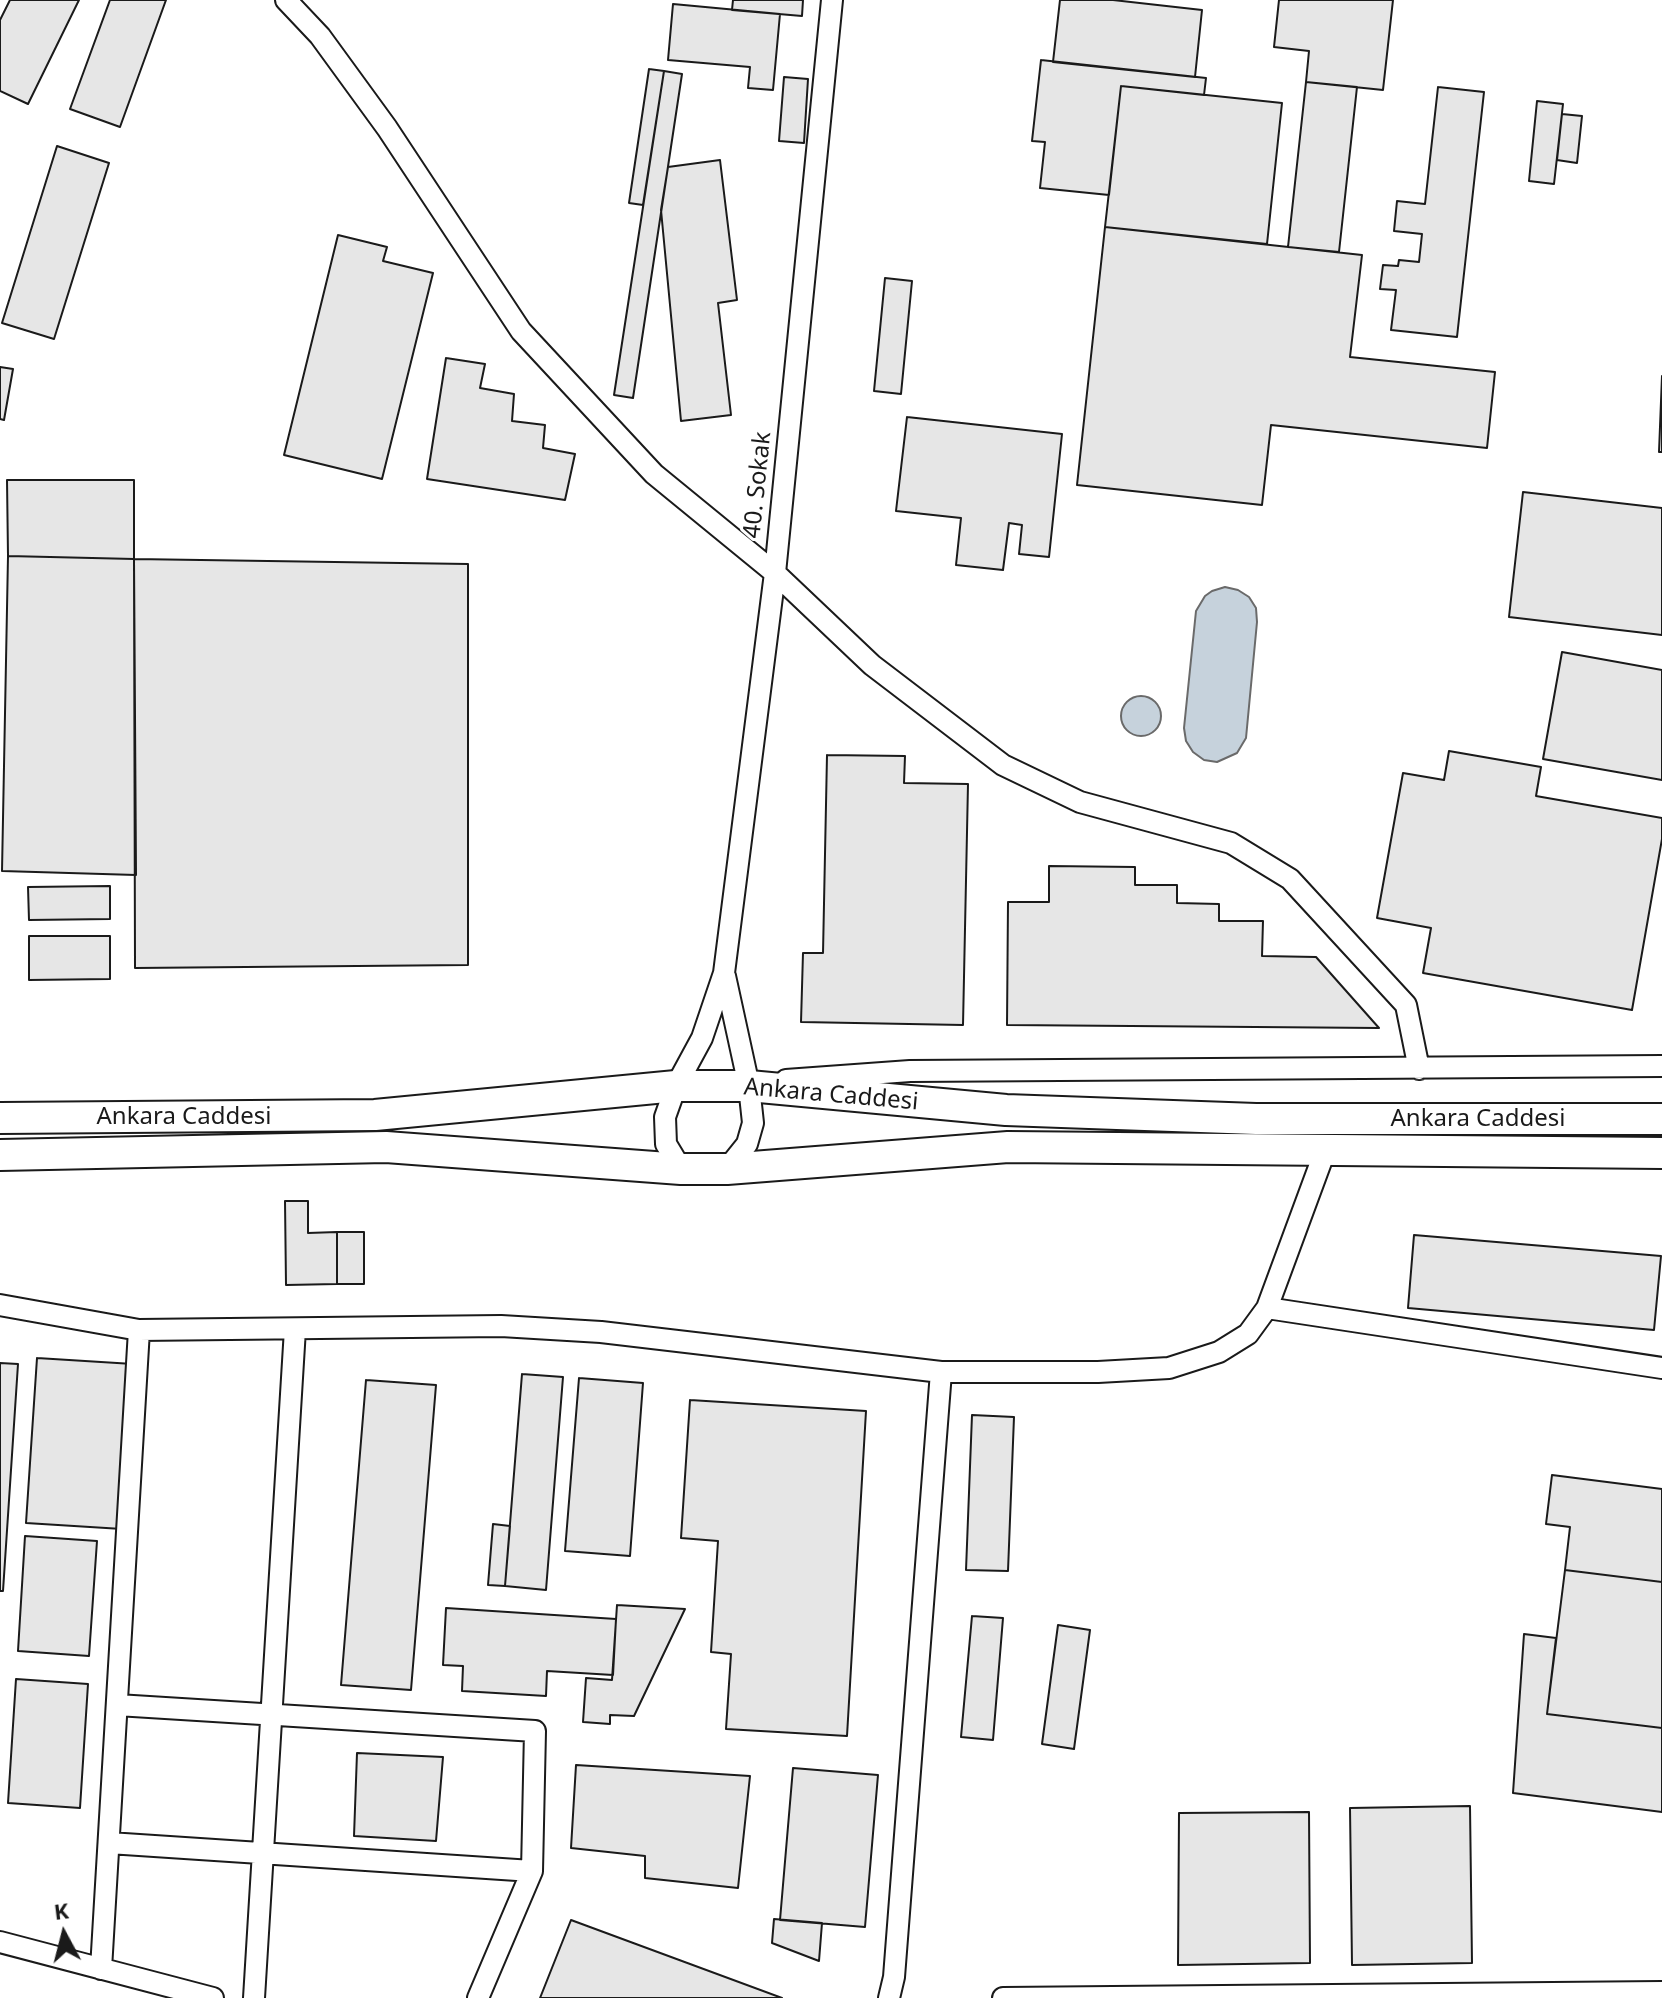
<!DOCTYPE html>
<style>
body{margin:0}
#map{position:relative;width:1662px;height:1998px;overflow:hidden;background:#fff;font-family:"Noto Sans",sans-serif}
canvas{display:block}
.north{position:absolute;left:24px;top:1894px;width:80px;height:80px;-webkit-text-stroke:6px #fff;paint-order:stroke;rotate:353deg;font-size:22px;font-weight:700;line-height:32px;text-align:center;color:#1a1a1a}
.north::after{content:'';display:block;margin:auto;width:28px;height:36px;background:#1a1a1a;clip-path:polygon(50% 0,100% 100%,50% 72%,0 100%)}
</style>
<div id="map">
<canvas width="1662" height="1998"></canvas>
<div class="north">K</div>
</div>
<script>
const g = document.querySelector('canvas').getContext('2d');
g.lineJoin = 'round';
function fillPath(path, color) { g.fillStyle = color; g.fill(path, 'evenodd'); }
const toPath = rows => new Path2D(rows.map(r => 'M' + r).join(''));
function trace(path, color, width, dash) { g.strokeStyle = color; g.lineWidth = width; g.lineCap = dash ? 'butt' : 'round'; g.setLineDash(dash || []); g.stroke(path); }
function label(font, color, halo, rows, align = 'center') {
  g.font = font + ' "Noto Sans",sans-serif'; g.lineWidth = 6; g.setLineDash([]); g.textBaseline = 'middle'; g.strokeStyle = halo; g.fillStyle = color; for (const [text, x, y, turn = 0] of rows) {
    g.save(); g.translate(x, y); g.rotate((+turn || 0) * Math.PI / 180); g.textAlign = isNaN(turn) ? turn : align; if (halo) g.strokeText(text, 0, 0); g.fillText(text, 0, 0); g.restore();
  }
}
const water = toPath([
 [1225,587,1238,590,1249,597,1256,608,1257,622,1246,738,1237,753,1217,762,1204,760,1193,752,1186,741,1184,728,1196,611,1205,596,1212,591,1225,587],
 '1121 716a20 20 0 1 1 40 0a20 20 0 1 1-40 0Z'
]);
const building = toPath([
 [10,0,79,0,28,104,0,91,0,20,10,0],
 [110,0,166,0,120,127,70,109,110,0],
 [733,0,803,0,802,16,732,10,733,0],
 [1060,0,1113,0,1202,10,1195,77,1053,62,1060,0],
 [1279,0,1393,0,1383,90,1306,82,1309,51,1274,47,1279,0],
 [673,4,780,14,773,90,748,88,750,67,668,60,673,4],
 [1041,60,1206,78,1204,95,1121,86,1109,195,1040,188,1045,142,1032,141,1041,60],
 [649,69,664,71,643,205,629,203,649,69],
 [664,71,682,74,633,398,614,395,664,71],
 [784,77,808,79,804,143,779,141,784,77],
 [1306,82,1357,87,1339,252,1288,247,1306,82],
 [1121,86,1282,103,1267,244,1105,227,1121,86],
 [1438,87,1484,92,1457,337,1391,330,1396,290,1380,289,1383,265,1398,266,1399,260,1419,262,1422,234,1394,231,1397,201,1425,204,1438,87],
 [1537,101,1563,104,1554,184,1529,181,1537,101],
 [1562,114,1582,116,1577,163,1557,160,1562,114],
 [57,146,109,163,54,339,2,323,57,146],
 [720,160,737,300,718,303,731,415,681,421,661,210,668,167,720,160],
 [1105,227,1362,255,1350,357,1495,372,1487,448,1271,425,1262,505,1077,485,1105,227],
 [338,235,387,247,383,261,433,273,382,479,284,455,338,235],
 [885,278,912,281,901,394,874,391,885,278],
 [446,358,485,364,480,388,514,394,512,421,545,425,543,448,575,454,565,500,427,479,446,358],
 [0,367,13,369,4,420,0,419,0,367],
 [1662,376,1662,452,1659,452,1662,376],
 [907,417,1062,434,1049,557,1019,554,1022,525,1009,523,1003,570,956,565,961,518,896,511,907,417],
 [7,480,134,480,134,559,8,556,7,480],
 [1523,492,1662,508,1662,635,1509,617,1523,492],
 [8,556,134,559,136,875,2,871,8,556],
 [134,559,468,564,468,965,135,968,134,559],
 [1562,652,1662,670,1662,780,1543,759,1562,652],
 [1449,751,1541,767,1536,796,1662,818,1662,839,1632,1010,1423,973,1431,928,1377,918,1403,773,1444,780,1449,751],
 [827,755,905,756,904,783,968,784,963,1025,801,1022,803,953,823,953,827,755],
 [1049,866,1135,867,1135,885,1177,885,1177,903,1219,904,1219,921,1263,921,1262,956,1316,957,1379,1028,1007,1025,1008,902,1049,902,1049,866],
 [110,886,110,919,29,920,28,887,110,886],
 [29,936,110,936,110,979,29,980,29,936],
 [285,1201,308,1201,308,1233,337,1232,337,1284,286,1285,285,1201],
 [337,1232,364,1232,364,1284,337,1284,337,1232],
 [1414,1235,1661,1256,1654,1330,1408,1308,1414,1235],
 [37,1358,133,1364,122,1529,26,1523,37,1358],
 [0,1363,18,1364,3,1591,0,1591,0,1363],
 [522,1374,563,1377,546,1590,505,1586,522,1374],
 [579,1378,643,1383,630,1556,565,1551,579,1378],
 [366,1380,436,1385,411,1690,341,1685,366,1380],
 [690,1400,866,1411,847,1736,726,1729,731,1654,711,1652,718,1541,681,1538,690,1400],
 [972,1415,1014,1417,1008,1571,966,1570,972,1415],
 [1552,1475,1662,1489,1662,1582,1565,1570,1570,1527,1546,1524,1552,1475],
 [493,1524,510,1526,505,1586,488,1585,493,1524],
 [25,1536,97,1541,89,1656,18,1651,25,1536],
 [1565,1570,1662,1582,1662,1728,1547,1714,1565,1570],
 [617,1605,685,1609,634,1716,610,1715,610,1724,583,1722,586,1678,612,1680,617,1605],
 [446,1608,616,1619,613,1675,547,1671,546,1696,462,1691,463,1666,443,1665,446,1608],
 [972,1616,1003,1618,993,1740,961,1737,972,1616],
 [1058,1625,1090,1630,1074,1749,1042,1744,1058,1625],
 [1524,1634,1556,1638,1547,1714,1662,1728,1662,1812,1513,1793,1524,1634],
 [16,1679,88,1684,80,1808,8,1803,16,1679],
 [357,1753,443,1757,436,1841,354,1836,357,1753],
 [576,1765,750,1776,738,1888,645,1878,645,1856,571,1848,576,1765],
 [793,1768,878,1775,865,1927,780,1920,793,1768],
 [1470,1806,1472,1963,1352,1965,1350,1808,1470,1806],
 [1309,1812,1310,1963,1178,1965,1179,1813,1309,1812],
 [774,1919,822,1923,819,1961,772,1943,774,1919],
 [571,1920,782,1998,540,1998,571,1920]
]);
const minor = toPath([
 [286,0,320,36,387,128,521,331,654,474,775,573,872,665,1003,765,1080,802,1231,843,1290,879,1406,1005,1419,1069],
 [725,976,749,1086,753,1123,747,1144,727,1169],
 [786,1080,910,1071,1662,1066],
 [681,1169,666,1144,665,1117,676,1086,702,1038,724,973,775,573,832,0],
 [0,1305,139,1330,501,1326,601,1332,941,1372,1098,1372,1169,1368,1219,1352,1248,1334,1267,1308,1325,1151],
 [1267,1308,1662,1368],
 [117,1705,535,1731,532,1871,478,1998],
 [109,1843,532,1871],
 [0,1942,213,1998],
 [101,1969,139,1330],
 [254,1998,295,1329],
 [889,1998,894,1977,941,1372],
 [1003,1998,1662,1992]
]);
const highway = toPath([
 [0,1118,375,1115,676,1086,749,1086,1006,1110,1256,1119,1662,1119],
 [0,1155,386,1147,681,1169,727,1169,1008,1147,1662,1153]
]);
const streetNames = [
 ["40. Sokak",758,485,-84],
 ["Ankara Caddesi",831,1095,5],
 ["Ankara Caddesi",184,1117],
 ["Ankara Caddesi",1478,1119]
];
fillPath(water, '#c6d2dc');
trace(water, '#6a6a6a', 2);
fillPath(building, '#e6e6e6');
trace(building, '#1a1a1a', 2);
trace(minor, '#1a1a1a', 24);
trace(highway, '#1a1a1a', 34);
trace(minor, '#fff', 20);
trace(highway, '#fff', 30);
label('24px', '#1a1a1a', '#fff', streetNames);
</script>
